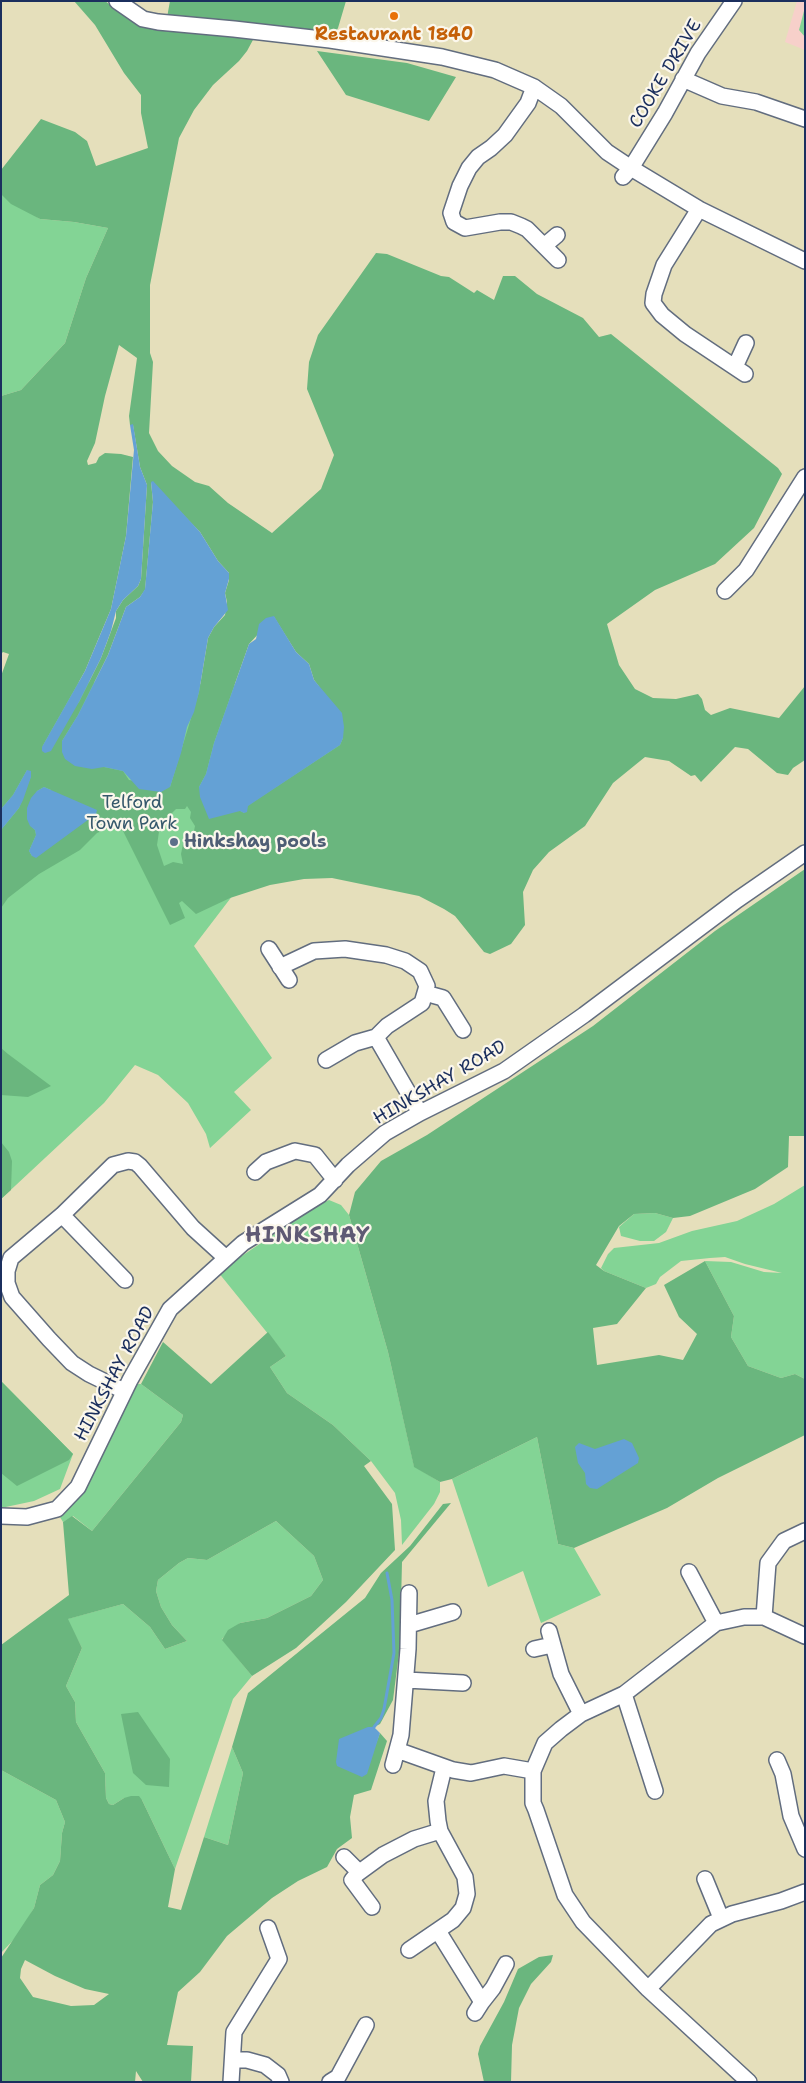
<!DOCTYPE html>
<style>
body{margin:0}
#map{position:relative;width:806px;height:2083px;overflow:hidden;background:#e5dfbb;font-family:"Shantell Sans",sans-serif}
canvas{display:block}
.frame{position:absolute;inset:0;border:2px solid #1b2f5e;pointer-events:none}
</style>
<div id="map">
<canvas width="806" height="2083"></canvas>
<div class="frame"></div>
</div>
<script>
const g = document.querySelector('canvas').getContext('2d');
g.lineJoin = 'round';
function fillPath(path, color) { g.fillStyle = color; g.fill(path, 'evenodd'); }
const toPath = rows => new Path2D(rows.map(r => 'M' + r).join(''));
function trace(path, color, width, dash) { g.strokeStyle = color; g.lineWidth = width; g.lineCap = dash ? 'butt' : 'round'; g.setLineDash(dash || []); g.stroke(path); }
function label(font, color, halo, rows, align = 'center') {
  g.font = font + ' "Shantell Sans",sans-serif'; g.lineWidth = 4.5; g.setLineDash([]); g.textBaseline = 'middle'; g.strokeStyle = halo; g.fillStyle = color; for (const [text, x, y, turn = 0] of rows) {
    g.save(); g.translate(x, y); g.rotate((+turn || 0) * Math.PI / 180); g.textAlign = isNaN(turn) ? turn : align; if (halo) g.strokeText(text, 0, 0); g.fillText(text, 0, 0); g.restore();
  }
}
const built = toPath([
 [797,1,805,1,805,50,785,42]
]);
const green = toPath([
 [805,7,805,37,799,30],
 [1,193,40,219,74,222,108,228,86,278,65,343,21,390,1,396],
 [1,681,392,687,194,946,272,1058,234,1092,251,1110,210,1148,206,1134,188,1103,158,1075,135,1065,104,1103,1,1199],
 [805,1185,805,1379,795,1374,781,1378,748,1366,731,1337,734,1316,705,1261,731,1262,764,1272,782,1273,745,1264,725,1257,710,1258,681,1261,660,1277,656,1284,646,1288,604,1271,601,1268,608,1254,614,1248,659,1243,692,1231,737,1221,774,1204],
 [329,1200,341,1205,349,1215,388,1352,414,1466,440,1482,440,1492,434,1504,402,1545,401,1520,395,1493,371,1461,333,1425,287,1393,270,1367,286,1356,218,1272,313,1208],
 [655,1213,673,1218,666,1232,654,1241,640,1241,621,1236,619,1227,634,1214],
 [1,1381,73,1454,60,1489,34,1501,1,1508],
 [133,1384,141,1384,183,1415,181,1422,92,1531,73,1516,63,1522,58,1514],
 [537,1437,558,1544,574,1548,601,1595,541,1623,523,1571,488,1587,452,1479],
 [276,1521,314,1556,323,1580,311,1596,267,1618,240,1623,222,1639,252,1676,233,1699,175,1869,142,1800,124,1798,113,1805,109,1804,106,1798,105,1773,76,1722,75,1702,66,1686,82,1648,67,1619,123,1604,150,1627,165,1649,187,1641,172,1625,161,1607,156,1591,158,1580,179,1563,188,1558,207,1560],
 [232,1747,243,1773,228,1845,204,1837],
 [1,1770,56,1800,65,1822,62,1833,60,1861,53,1875,40,1885,34,1908,19,1934,1,1953]
]);
const forest = toPath([
 [74,1,105,1,131,20,144,27,254,38,247,51,239,61,213,85,194,110,179,138,150,285,150,353,153,362,149,433,158,451,172,466,195,482,209,486,228,503,272,533,321,489,334,455,307,389,309,362,318,335,376,253,387,254,441,276,449,277,474,293,477,290,494,300,503,276,515,276,537,294,583,318,599,337,611,334,778,468,782,474,754,528,715,564,655,590,607,624,619,665,635,689,653,698,676,699,698,694,702,699,705,710,711,715,730,708,779,718,805,686,805,760,793,768,788,775,777,773,748,749,735,747,701,782,695,775,691,776,669,761,645,757,613,783,585,826,549,852,533,870,523,892,525,925,511,944,490,954,484,952,455,916,444,909,419,896,332,878,304,879,270,885,230,898,196,914,182,901,179,903,185,918,170,925,123,831,113,826,97,833,80,850,39,874,8,898,1,908,1,830,19,808,31,776,27,770,13,795,1,809,1,676,9,654,3,652,1,654,1,396,21,390,65,343,86,278,108,228,74,222,40,219,11,204,1,194,1,170,41,119,75,132,87,141,96,166,148,148,141,113,141,95,124,73,95,25],
 [119,345,137,358,129,416,130,425,133,425,140,467,147,485,141,579,138,586,123,600,116,611,116,618,101,658,79,702,42,747,85,671,100,635,111,609,126,536,133,457,121,454,105,453,99,457,96,463,88,465,87,461,95,443,105,396],
 [151,482,200,532,218,561,229,573,229,580,225,593,227,602,225,615,214,627,208,638,199,692,170,787,129,780,123,771,104,767,62,741,78,715,108,655,126,607,140,597,145,590,153,502],
 [274,617,296,652,309,664,314,680,324,693,343,738,340,745,247,806,244,813,199,787,206,774,214,743,249,644],
 [44,787,51,790,32,856,29,851,36,835,35,830,30,825,37,791],
 [187,806,191,812,190,818,195,826,194,831,184,839,181,854,183,864,173,862,164,866,157,845,160,825,176,809,185,809],
 [170,1,346,1,338,28,332,38,166,23],
 [317,51,407,63,456,77,429,121,346,95],
 [805,869,805,1136,789,1136,788,1167,755,1189,690,1216,673,1218,655,1213,634,1214,619,1226,596,1265,604,1271,646,1288,617,1324,593,1328,597,1365,659,1355,683,1360,697,1334,679,1317,664,1285,705,1261,734,1316,731,1337,748,1366,781,1378,795,1374,805,1379,805,1435,718,1478,667,1508,574,1548,558,1544,537,1437,452,1479,440,1482,414,1467,388,1352,349,1215,355,1192,381,1161,427,1135,593,1026,715,931],
 [1,1048,8,1054,51,1086,28,1097,1,1095],
 [1,1142,9,1152,12,1161,11,1190,1,1199],
 [268,1332,286,1356,270,1367,287,1393,333,1425,371,1461,364,1466,392,1504,395,1550,346,1602,296,1648,252,1676,222,1640,228,1630,240,1623,267,1618,311,1596,323,1580,314,1556,276,1521,207,1560,188,1558,179,1563,158,1580,156,1591,161,1607,172,1625,187,1641,165,1649,150,1627,123,1604,68,1619,82,1648,66,1686,75,1702,76,1722,105,1773,106,1798,109,1804,113,1805,124,1798,131,1796,139,1796,142,1800,175,1869,168,1907,181,1910,204,1837,228,1845,243,1773,232,1747,248,1693,365,1598,381,1573,410,1546,443,1504,451,1503,402,1562,400,1645,393,1700,380,1724,374,1727,368,1727,375,1746,380,1733,387,1741,371,1790,354,1795,350,1817,352,1838,337,1849,327,1867,298,1881,272,1898,227,1936,200,1972,178,1992,167,2045,193,2046,191,2082,143,2082,136,2071,135,2082,1,2082,1,1958,34,1908,40,1885,53,1875,60,1861,62,1833,65,1822,56,1800,1,1770,1,1645,69,1595,63,1522,72,1516,92,1531,181,1422,183,1415,141,1384,163,1342,211,1384],
 [25,1960,55,1976,85,1989,109,1994,94,2005,71,2006,33,1997,20,1978,21,1969],
 [1,1381,73,1454,69,1460,17,1486,1,1473],
 [138,1712,170,1759,169,1787,146,1785,133,1773,121,1714],
 [553,1955,551,1962,531,1984,519,2008,512,2045,511,2082,484,2082,478,2054,480,2046,504,2002,518,1969,539,1957]
]);
const water = toPath([
 [133,424,140,467,147,485,141,579,138,586,123,600,116,611,111,631,101,658,79,702,51,751,45,753,42,751,42,747,85,671,111,609,126,536,134,450,130,425],
 [153,481,200,532,218,561,229,573,229,579,225,593,228,610,214,627,208,638,199,692,194,712,187,727,181,753,170,787,161,792,139,789,123,771,104,767,92,769,75,766,65,759,62,752,62,741,78,715,108,655,126,607,140,597,145,589,153,502,151,482],
 [274,616,296,652,309,664,314,680,342,713,344,727,343,738,340,745,248,806,247,812,244,813,240,811,209,819,200,797,199,787,206,774,214,743,249,644,256,639,259,624,266,618],
 [27,770,31,771,31,777,23,800,19,808,1,830,1,809,13,795],
 [44,787,97,810,96,814,36,858,32,856,29,851,36,835,35,830,30,826,27,819,27,808,31,798,37,791],
 [624,1439,632,1443,639,1458,638,1463,597,1489,590,1488,586,1484,585,1473,578,1463,575,1447,579,1443,595,1449],
 [368,1727,374,1727,380,1733,367,1774,362,1777,337,1766,336,1762,339,1739]
]);
const stream = toPath([
 [374,1727,381,1718,384,1709,394,1653,392,1600,387,1573]
]);
const minor = toPath([
 [117,1,143,19,158,22,234,29,330,40,442,57,495,70,534,87,561,106,607,152,631,168,699,209,805,261],
 [683,79,722,96,756,102,805,119],
 [534,87,528,103,505,135,491,148,478,157,469,168,460,186,451,213,454,222,465,228,500,222,511,222,521,226,527,229,558,260],
 [623,177,631,168,665,113,698,53,734,1],
 [699,209,664,265,654,294,653,303,662,315,685,334,745,374],
 [544,246,557,235],
 [735,367,746,343],
 [725,591,746,570,805,477],
 [269,949,289,980],
 [280,967,314,951,345,949,386,955,405,961,420,971,427,986,422,1003,387,1026,376,1037,420,1113],
 [425,993,443,998,463,1030],
 [326,1060,355,1043,376,1037],
 [255,1172,266,1162,295,1151,315,1155,335,1180],
 [62,1215,125,1280],
 [124,1391,89,1374,72,1363,49,1339,12,1297,7,1283,7,1271,11,1258,62,1215,113,1165,128,1161,135,1162,140,1166,193,1228,226,1258],
 [1,1516,27,1517,57,1509,78,1487,130,1380,170,1309,243,1243,320,1195,348,1165,385,1133,420,1113,504,1071,584,1015,737,900,805,853],
 [689,1572,716,1623],
 [764,1617,768,1563,784,1541,805,1531],
 [409,1625,453,1612],
 [549,1631,561,1674,581,1714],
 [534,1649,552,1645],
 [406,1680,463,1683],
 [624,1694,655,1791],
 [397,1750,453,1770,471,1773,504,1766,533,1771],
 [777,1760,783,1774,791,1816,805,1849],
 [393,1765,401,1735,408,1649,409,1593],
 [344,1857,359,1872],
 [705,1879,721,1918],
 [372,1907,352,1880,357,1874,383,1855,414,1839,440,1831],
 [438,1931,482,2002,475,2013],
 [409,1950,453,1920,463,1908,467,1894,465,1877,440,1831,438,1821,436,1801,444,1768],
 [648,1989,711,1924,732,1914,781,1901,805,1892],
 [482,2002,493,1988,506,1964],
 [233,2060,247,2060,265,2065,278,2075,281,2082],
 [231,2082,234,2032,279,1959,268,1928],
 [330,2082,338,2077,366,2025],
 [749,2082,648,1989,583,1922,565,1895,536,1810,533,1803,533,1771,545,1743,561,1729,581,1714,624,1694,716,1623,744,1617,764,1617,805,1636]
]);
const markers = [
 [394,16,5,"#e8710a"],
 [174,842,5,"#5c6f8a"]
];
const foodNames = [
 ["Restaurant 1840",394,35]
];
const streetNames = [
 ["COOKE DRIVE",666,74,-59],
 ["HINKSHAY ROAD",440,1083,-30],
 ["HINKSHAY ROAD",115,1374,-62]
];
const parkNames = [
 ["Telford",132,803],
 ["Town Park",132,824]
];
const serviceNames = [
 ["Hinkshay pools",184,842]
];
const districtNames = [
 ["HINKSHAY",308,1236]
];
fillPath(built, '#f7d0ca');
fillPath(green, '#83d495');
fillPath(forest, '#6ab67e');
fillPath(water, '#64a1d5');
trace(stream, '#64a1d5', 3);
trace(minor, '#626d7f', 18);
trace(minor, '#fff', 15);
for (const [x, y, r, color] of markers) { const dot = new Path2D(); dot.arc(x, y, r, 0, 2 * Math.PI); g.fillStyle = color; g.fill(dot); trace(dot, '#fbf7ec', 2); }
label('bold 18px', '#c56008', '#fbf7ec', foodNames);
label('18px', '#1b2f5e', '#fbf7ec', streetNames);
label('18px', '#35586c', '#fbf7ec', parkNames);
label('bold 18px', '#4e5e75', '#fbf7ec', serviceNames, 'left');
g.letterSpacing = '1px';
label('bold 22px', '#5f5a74', '#fbf7ec', districtNames);
g.letterSpacing = '0px';
</script>
